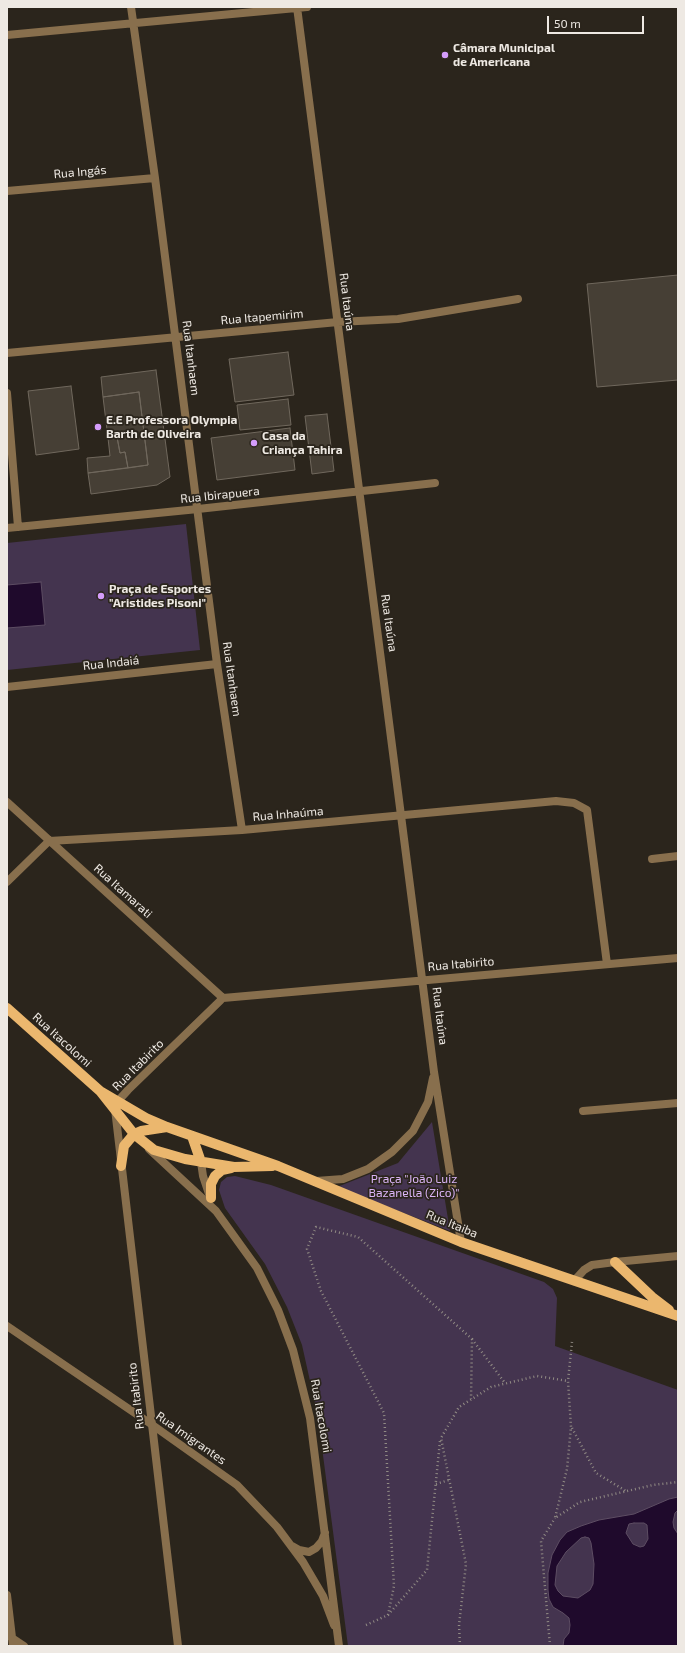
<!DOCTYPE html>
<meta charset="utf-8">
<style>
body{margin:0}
#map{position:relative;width:685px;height:1653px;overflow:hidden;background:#2b251c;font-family:"Exo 2",sans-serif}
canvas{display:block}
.frame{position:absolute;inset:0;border:8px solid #eee9e3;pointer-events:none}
.scale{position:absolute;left:547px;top:16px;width:97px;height:18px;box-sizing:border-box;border:2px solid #eee9e3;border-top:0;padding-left:5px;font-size:12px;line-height:14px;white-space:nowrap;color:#eee9e3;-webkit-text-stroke:3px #2b251c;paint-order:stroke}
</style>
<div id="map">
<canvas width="685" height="1653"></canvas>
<div class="frame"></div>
<div class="scale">50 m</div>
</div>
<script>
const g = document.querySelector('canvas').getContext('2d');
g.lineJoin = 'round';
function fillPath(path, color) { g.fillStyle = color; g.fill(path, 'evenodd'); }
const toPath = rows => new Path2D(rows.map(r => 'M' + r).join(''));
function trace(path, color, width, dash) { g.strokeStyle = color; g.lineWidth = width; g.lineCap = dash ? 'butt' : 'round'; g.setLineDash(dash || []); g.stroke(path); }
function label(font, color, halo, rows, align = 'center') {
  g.font = font + ' "Exo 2",sans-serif'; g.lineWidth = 3.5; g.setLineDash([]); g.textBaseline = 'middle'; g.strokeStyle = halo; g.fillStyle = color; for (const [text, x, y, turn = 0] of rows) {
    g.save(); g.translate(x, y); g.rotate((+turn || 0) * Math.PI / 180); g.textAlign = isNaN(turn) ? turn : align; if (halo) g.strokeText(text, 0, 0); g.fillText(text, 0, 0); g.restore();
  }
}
const green = toPath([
 [186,524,200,650,7,670,7,543],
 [432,1122,450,1231,337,1187,398,1163],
 [235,1176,271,1185,544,1282,553,1289,557,1298,555,1346,678,1390,678,1646,348,1646,318,1417,302,1345,287,1307,265,1264,225,1208,219,1190,221,1182,227,1177]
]);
const water = toPath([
 [41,582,45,625,7,628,7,585,41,582],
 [678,1497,678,1510,675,1513,673,1522,674,1528,678,1534,678,1646,563,1646,564,1639,569,1633,570,1625,569,1618,563,1613,553,1607,549,1599,548,1590,548,1573,552,1555,560,1540,567,1532,581,1526,599,1520,634,1514,669,1499,678,1497],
 [634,1523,644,1523,647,1525,648,1539,644,1546,640,1547,633,1544,626,1533,629,1524,634,1523],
 [585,1537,589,1538,591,1543,594,1564,593,1584,590,1590,578,1598,563,1596,558,1591,555,1585,557,1566,566,1552,581,1538,585,1537]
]);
const building = toPath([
 [678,275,678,380,597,387,587,284,678,275],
 [288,352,294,395,235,402,229,359,288,352],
 [156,370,170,477,157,485,91,494,88,473,148,465,139,392,103,397,101,377,156,370],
 [71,386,79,449,36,455,28,391,71,386],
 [139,392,148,465,128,468,125,452,120,453,117,437,108,438,103,397,139,392],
 [288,399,291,425,240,430,237,405,288,399],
 [327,414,334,471,312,474,305,416,327,414],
 [290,428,295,470,217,480,211,438,290,428],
 [117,437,120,453,125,452,128,468,88,473,87,458,110,456,108,438,117,437]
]);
const path = toPath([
 [472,1339,505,1383],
 [572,1342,568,1381,571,1427,567,1469,555,1518,580,1502,653,1485,678,1482],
 [572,1428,596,1473,626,1491],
 [436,1484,449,1480],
 [388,1615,427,1570,440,1441],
 [366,1625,388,1615,394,1586,384,1413,321,1291,307,1249,316,1227,358,1237,472,1339,471,1399],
 [460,1646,459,1625,466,1564,441,1438,459,1407,491,1387,537,1376,568,1381],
 [550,1646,541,1541,555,1518]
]);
const minor = toPath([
 [131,7,155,178,217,664,242,830],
 [297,7,434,1072,461,1242],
 [7,35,307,7],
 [7,191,155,178],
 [7,353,338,322,398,319,518,299],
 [7,393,18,527],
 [7,528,198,509,435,483],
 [7,687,217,664],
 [7,802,223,998],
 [652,859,678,856],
 [7,882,49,841,242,830,556,801,574,803,587,810,607,964],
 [118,1101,128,1090,223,998,678,958],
 [583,1111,678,1103],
 [149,1149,216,1211,234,1236,257,1268,278,1310,293,1350,310,1418,339,1646],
 [201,1162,203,1176,209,1194],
 [316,1181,343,1179,368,1169,392,1152,413,1131,428,1102,433,1078],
 [574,1281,584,1270,592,1265,615,1262,678,1256],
 [7,1326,151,1424,237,1485,277,1527,303,1562,323,1596,334,1625],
 [292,1546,299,1550,309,1552,316,1548,322,1541,325,1533],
 [7,1595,13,1646],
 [9,1636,24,1646]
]);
const tertiary = toPath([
 [115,1109,178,1646]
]);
const primary = toPath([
 [7,1008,100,1091,134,1134,154,1150,185,1159,234,1167,272,1166],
 [100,1091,146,1118,167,1127,278,1166,461,1242,678,1316],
 [192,1136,201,1162],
 [121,1166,124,1146,134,1134,141,1131,167,1127],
 [211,1198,211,1184,215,1176,222,1170,231,1168],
 [615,1262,652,1297,669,1310]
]);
const markers = [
 [445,55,4,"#d49cfb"],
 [98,427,4,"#d49cfb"],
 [254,443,4,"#d49cfb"],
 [101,596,4,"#d49cfb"]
];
const poiNames = [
 ["Câmara Municipal",453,48],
 ["de Americana",453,62],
 ["E.E Professora Olympia",106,420],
 ["Barth de Oliveira",106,434],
 ["Casa da",262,436],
 ["Criança Tahira",262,450],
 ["Praça de Esportes",109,589],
 ["\"Aristides Pisoni\"",109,603]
];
const streetNames = [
 ["Rua Ingás",80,172,-5],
 ["Rua Itaúna",347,302,83],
 ["Rua Itapemirim",262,317,-5],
 ["Rua Itanhaem",191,358,83],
 ["Rua Ibirapuera",220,495,-6],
 ["Rua Itaúna",389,623,82],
 ["Rua Indaiá",111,663,-6],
 ["Rua Itanhaem",232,679,82],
 ["Rua Inhaúma",288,814,-5],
 ["Rua Itamarati",123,891,42],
 ["Rua Itabirito",461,964,-5],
 ["Rua Itaúna",440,1016,83],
 ["Rua Itacolomi",62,1040,42],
 ["Rua Itabirito",138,1065,-45],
 ["Rua Itaiba",452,1224,22],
 ["Rua Itabirito",136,1396,-97],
 ["Rua Itacolomi",321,1416,80],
 ["Rua Imigrantes",191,1438,35]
];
const parkNames = [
 ["Praça \"João Luiz",414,1179],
 ["Bazanella (Zico)\"",414,1193]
];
fillPath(green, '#44344f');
fillPath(water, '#1f0a2c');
trace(water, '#5d4d63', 1);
fillPath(building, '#463f35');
trace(building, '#70685d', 1);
trace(path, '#918b84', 2.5, [1, 3]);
trace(minor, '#886f4d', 8);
trace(tertiary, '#886f4d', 8);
trace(primary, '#ebb76e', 10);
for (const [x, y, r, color] of markers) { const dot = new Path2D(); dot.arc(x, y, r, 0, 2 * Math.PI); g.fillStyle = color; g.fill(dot); trace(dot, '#2b251c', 1.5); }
label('bold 12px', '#eee9e3', '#2b251c', poiNames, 'left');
label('12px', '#eee9e3', '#2b251c', streetNames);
label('12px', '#dab4f6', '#2b251c', parkNames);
</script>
